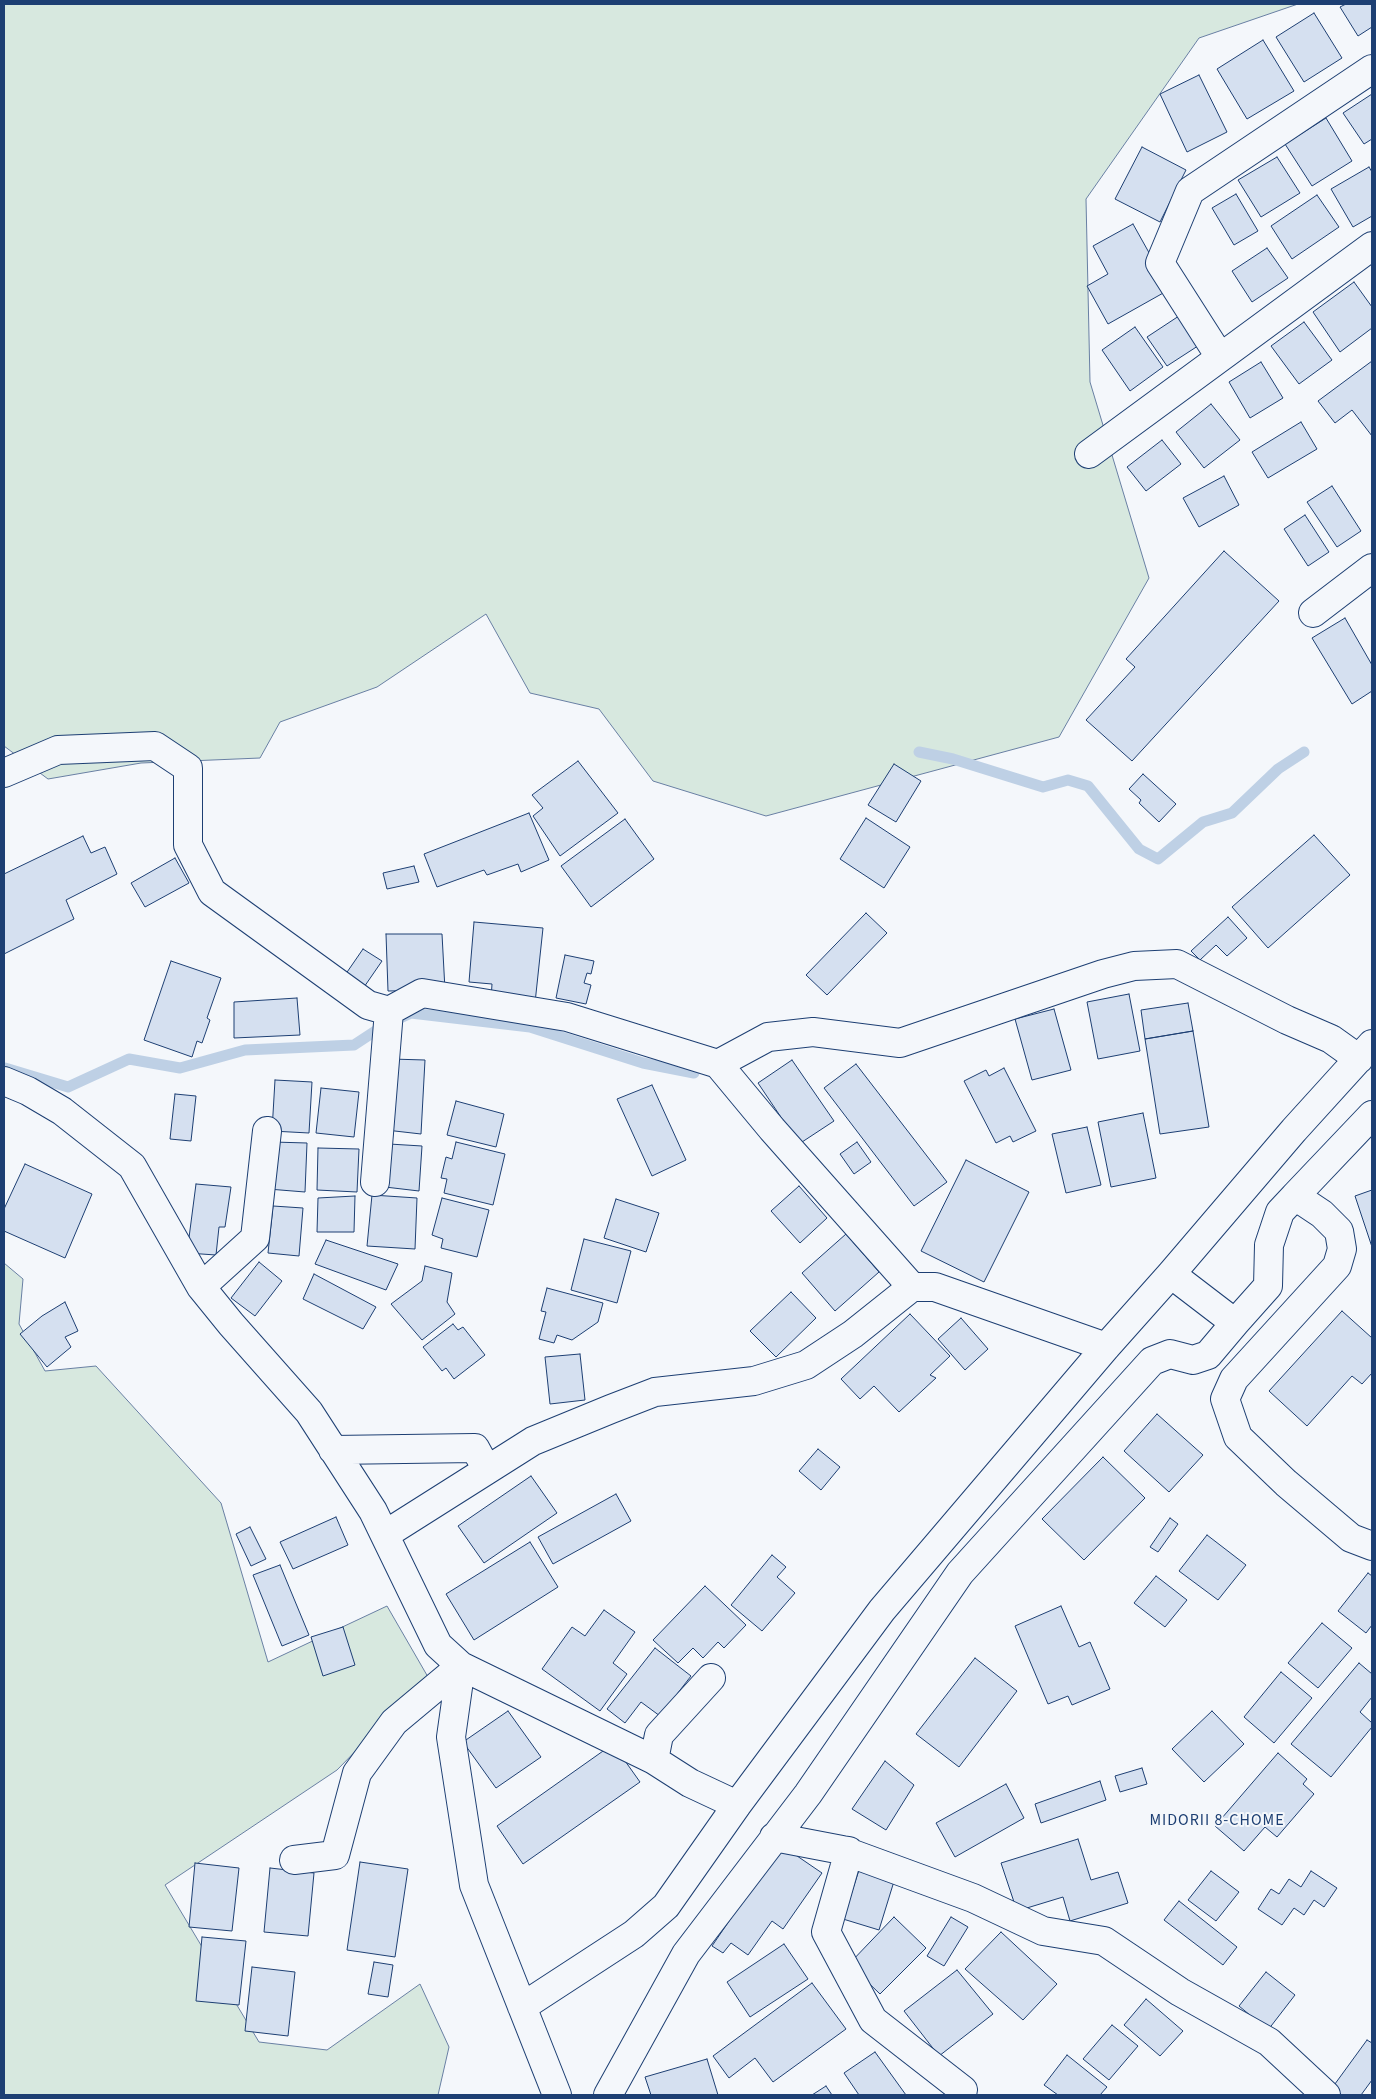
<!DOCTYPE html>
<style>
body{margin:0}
#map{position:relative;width:1376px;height:2099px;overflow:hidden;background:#f4f7fb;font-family:"Source Sans 3",sans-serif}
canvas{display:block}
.frame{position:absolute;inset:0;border:5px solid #1d3f73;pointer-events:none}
</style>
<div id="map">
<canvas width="1376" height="2099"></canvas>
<div class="frame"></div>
</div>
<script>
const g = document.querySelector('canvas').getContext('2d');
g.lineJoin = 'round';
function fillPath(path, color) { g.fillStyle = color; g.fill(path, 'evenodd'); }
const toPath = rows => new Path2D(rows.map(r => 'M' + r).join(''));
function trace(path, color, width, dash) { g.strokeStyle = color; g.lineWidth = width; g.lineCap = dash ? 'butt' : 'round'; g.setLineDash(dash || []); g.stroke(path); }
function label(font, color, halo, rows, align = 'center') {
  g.font = font + ' "Source Sans 3",sans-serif'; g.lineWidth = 4; g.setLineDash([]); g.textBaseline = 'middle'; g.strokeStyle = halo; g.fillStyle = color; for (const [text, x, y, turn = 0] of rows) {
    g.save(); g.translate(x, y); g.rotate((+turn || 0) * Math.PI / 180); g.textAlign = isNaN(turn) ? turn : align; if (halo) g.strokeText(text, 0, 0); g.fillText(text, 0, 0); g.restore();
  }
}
const green = toPath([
 [4,4,1298,4,1199,38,1086,199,1090,382,1149,578,1059,737,766,816,653,781,599,709,530,693,486,614,377,687,280,722,260,758,141,763,48,779,4,746,4,4],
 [4,1263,23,1279,19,1324,45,1371,96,1366,221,1503,268,1662,387,1606,428,1677,337,1770,165,1885,259,2042,327,2050,420,1984,449,2047,438,2095,4,2095,4,1263]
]);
const stream = toPath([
 [919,752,953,759,1043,787,1068,780,1088,786,1139,849,1158,859,1203,822,1232,813,1278,769,1304,752],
 [400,1018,411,1013,530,1027,643,1063,694,1073],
 [5,1068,68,1087,129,1059,180,1068,245,1050,354,1045,386,1024]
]);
const building = toPath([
 [1346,4,1372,4,1372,27,1358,36,1340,7,1346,4],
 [1314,13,1342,58,1304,82,1276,37,1314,13],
 [1263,40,1294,91,1247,119,1217,69,1263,40],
 [1199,75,1227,132,1187,152,1160,94,1199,75],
 [1372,94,1372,139,1364,144,1343,113,1372,94],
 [1326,118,1352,161,1312,186,1285,144,1326,118],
 [1142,147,1186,170,1160,222,1115,199,1142,147],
 [1277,157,1300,193,1261,217,1238,180,1277,157],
 [1369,167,1372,172,1372,216,1353,227,1331,189,1369,167],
 [1236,194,1258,231,1234,245,1212,208,1236,194],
 [1317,195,1339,227,1292,259,1271,226,1317,195],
 [1133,224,1152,258,1165,292,1108,324,1087,286,1108,274,1093,246,1133,224],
 [1267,248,1288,278,1252,302,1232,271,1267,248],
 [1354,282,1372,307,1372,328,1340,352,1313,312,1354,282],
 [1185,312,1204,342,1167,366,1147,337,1185,312],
 [1304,322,1332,360,1299,384,1271,346,1304,322],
 [1135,327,1163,367,1130,391,1102,350,1135,327],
 [1372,361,1372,436,1352,410,1335,423,1318,401,1372,361],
 [1261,362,1283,398,1250,418,1229,382,1261,362],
 [1211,404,1240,440,1204,468,1176,432,1211,404],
 [1301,422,1317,449,1268,478,1252,452,1301,422],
 [1162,440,1181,464,1146,491,1127,467,1162,440],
 [1224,476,1239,505,1199,527,1183,498,1224,476],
 [1332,486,1361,531,1337,547,1307,502,1332,486],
 [1305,515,1329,552,1308,566,1284,529,1305,515],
 [1224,551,1279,601,1132,761,1086,720,1135,667,1126,659,1224,551],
 [1345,618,1372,665,1372,691,1352,704,1312,638,1345,618],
 [578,761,618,813,560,856,533,816,543,808,532,795,578,761],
 [894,764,921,781,896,822,868,805,894,764],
 [1143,774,1176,804,1159,822,1139,803,1141,800,1129,789,1143,774],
 [529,813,549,860,521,872,518,864,487,875,484,870,437,887,424,854,529,813],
 [866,818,910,847,884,888,840,859,866,818],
 [625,819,654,859,591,907,561,866,625,819],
 [1314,835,1350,875,1268,948,1232,907,1314,835],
 [83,836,91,853,105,847,117,874,66,900,74,919,4,954,4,874,83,836],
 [175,858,189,883,145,907,131,883,175,858],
 [414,866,419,882,387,889,383,873,414,866],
 [866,913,887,933,827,995,806,975,866,913],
 [1228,917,1247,938,1227,956,1216,945,1200,960,1191,951,1228,917],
 [474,922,543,928,535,1003,491,999,492,984,469,982,474,922],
 [386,934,442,934,445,990,388,991,386,934],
 [363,949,382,961,362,990,343,978,363,949],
 [565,955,594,961,591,974,587,973,584,983,591,985,586,1004,556,998,565,955],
 [171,961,221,978,207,1018,210,1020,202,1043,197,1041,192,1057,144,1040,171,961],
 [1129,994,1140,1051,1098,1059,1087,1002,1129,994],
 [297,998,300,1035,234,1038,234,1002,297,998],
 [1188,1003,1193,1031,1145,1039,1141,1010,1188,1003],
 [1054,1009,1071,1070,1032,1080,1015,1019,1054,1009],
 [1193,1031,1209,1127,1160,1134,1145,1039,1193,1031],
 [391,1059,425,1060,421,1134,386,1130,391,1059],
 [792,1060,834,1121,799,1144,758,1083,792,1060],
 [856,1064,947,1182,914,1206,824,1088,856,1064],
 [1004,1068,1036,1131,1013,1142,1010,1136,996,1143,964,1081,986,1070,989,1076,1004,1068],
 [275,1080,312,1082,309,1133,272,1131,275,1080],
 [652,1085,686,1160,652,1176,617,1099,652,1085],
 [321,1088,359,1092,354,1137,316,1133,321,1088],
 [175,1094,196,1096,191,1141,170,1139,175,1094],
 [456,1101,504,1114,496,1147,447,1135,456,1101],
 [1143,1113,1156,1178,1111,1187,1098,1122,1143,1113],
 [1087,1127,1101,1185,1066,1193,1052,1134,1087,1127],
 [273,1142,307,1143,305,1192,268,1189,273,1142],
 [456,1142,505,1154,493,1205,444,1193,447,1179,441,1178,446,1157,452,1159,456,1142],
 [857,1142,871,1162,854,1174,840,1154,857,1142],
 [389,1144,422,1146,419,1191,385,1187,389,1144],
 [318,1148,359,1149,357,1192,317,1190,318,1148],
 [966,1160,1029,1192,984,1282,921,1251,966,1160],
 [25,1164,92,1194,65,1258,4,1231,4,1209,25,1164],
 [196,1184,231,1187,225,1227,219,1227,216,1255,187,1253,196,1184],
 [799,1186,827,1218,800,1243,771,1211,799,1186],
 [1372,1190,1372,1247,1355,1196,1372,1190],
 [372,1195,417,1198,415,1249,367,1246,372,1195],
 [355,1196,354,1232,317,1232,318,1198,355,1196],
 [442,1198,489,1210,477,1257,441,1248,443,1239,432,1235,442,1198],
 [616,1199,659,1213,646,1252,604,1238,616,1199],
 [273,1206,303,1208,299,1256,268,1253,273,1206],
 [846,1234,879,1272,835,1311,802,1273,846,1234],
 [584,1239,631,1251,617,1303,571,1290,584,1239],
 [326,1240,398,1264,386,1290,315,1264,326,1240],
 [259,1262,282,1281,255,1316,231,1298,259,1262],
 [425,1266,452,1273,447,1302,455,1314,422,1340,391,1304,422,1281,425,1266],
 [314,1274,376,1307,363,1329,303,1299,314,1274],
 [547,1288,603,1303,598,1322,572,1340,557,1335,554,1343,539,1339,546,1312,541,1311,547,1288],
 [791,1292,816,1318,776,1357,750,1331,791,1292],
 [65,1302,78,1331,65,1337,71,1347,47,1367,20,1334,42,1316,65,1302],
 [1342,1311,1372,1338,1372,1373,1362,1384,1352,1376,1307,1426,1269,1391,1342,1311],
 [910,1314,950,1356,930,1375,936,1378,899,1412,874,1386,860,1399,841,1379,910,1314],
 [961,1318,988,1349,965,1370,938,1339,961,1318],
 [453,1324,458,1330,463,1327,485,1355,454,1379,446,1368,442,1371,423,1347,453,1324],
 [580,1354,585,1400,550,1404,545,1357,580,1354],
 [1157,1414,1203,1455,1169,1492,1124,1451,1157,1414],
 [818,1449,840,1467,821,1490,799,1471,818,1449],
 [1103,1457,1145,1498,1084,1560,1042,1519,1103,1457],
 [531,1476,557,1513,484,1563,458,1526,531,1476],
 [616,1494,631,1521,553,1564,538,1537,616,1494],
 [336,1517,348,1545,293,1569,280,1542,336,1517],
 [1170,1518,1178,1524,1158,1552,1150,1547,1170,1518],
 [250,1527,266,1559,251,1566,236,1534,250,1527],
 [1207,1535,1246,1565,1218,1600,1179,1571,1207,1535],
 [530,1542,558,1587,474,1640,446,1594,530,1542],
 [772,1555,786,1567,777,1577,795,1593,762,1631,731,1605,772,1555],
 [280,1565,309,1635,282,1646,253,1575,280,1565],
 [1368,1573,1372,1576,1372,1625,1366,1633,1338,1611,1368,1573],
 [1156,1576,1187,1600,1165,1627,1134,1603,1156,1576],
 [705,1586,746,1625,724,1648,718,1642,703,1658,693,1648,678,1663,653,1640,705,1586],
 [1061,1606,1079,1647,1090,1642,1110,1689,1072,1705,1068,1696,1048,1704,1015,1626,1061,1606],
 [604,1610,635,1632,613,1663,627,1674,600,1711,542,1669,572,1627,585,1636,604,1610],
 [1322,1623,1352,1648,1318,1688,1288,1663,1322,1623],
 [343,1627,355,1665,323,1676,311,1637,343,1627],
 [655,1648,691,1676,660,1716,641,1702,625,1723,607,1709,655,1648],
 [975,1658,1017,1691,959,1767,916,1734,975,1658],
 [1359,1663,1372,1674,1372,1697,1360,1712,1372,1723,1372,1727,1331,1777,1291,1744,1359,1663],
 [1281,1672,1312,1698,1274,1743,1244,1717,1281,1672],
 [508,1711,541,1757,496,1788,463,1742,508,1711],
 [1212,1711,1244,1744,1204,1782,1172,1749,1212,1711],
 [613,1744,640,1782,523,1864,497,1826,613,1744],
 [1278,1753,1307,1779,1303,1784,1314,1794,1277,1837,1265,1827,1244,1851,1215,1826,1278,1753],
 [885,1761,914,1785,886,1830,852,1809,885,1761],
 [1142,1768,1147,1784,1120,1792,1115,1776,1142,1768],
 [1100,1781,1106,1800,1041,1823,1035,1804,1100,1781],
 [1006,1784,1024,1818,955,1857,936,1823,1006,1784],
 [1078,1839,1091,1880,1118,1872,1128,1903,1070,1921,1063,1897,1017,1911,1001,1863,1078,1839],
 [781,1845,822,1873,783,1929,772,1921,748,1955,731,1943,723,1953,712,1946,781,1845],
 [360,1862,408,1869,395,1957,347,1950,360,1862],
 [195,1863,239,1868,232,1931,189,1927,195,1863],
 [860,1867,895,1878,879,1930,843,1919,860,1867],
 [270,1868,314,1873,308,1936,264,1932,270,1868],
 [1211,1871,1239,1892,1216,1921,1188,1900,1211,1871],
 [1311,1871,1337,1888,1324,1907,1314,1900,1304,1915,1294,1908,1282,1925,1258,1909,1271,1889,1279,1894,1289,1879,1301,1887,1311,1871],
 [1179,1901,1237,1947,1223,1965,1164,1920,1179,1901],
 [894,1917,926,1948,880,1994,849,1964,894,1917],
 [951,1917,968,1927,944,1966,927,1956,951,1917],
 [1001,1932,1057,1984,1023,2020,965,1969,1001,1932],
 [202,1937,246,1941,239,2005,196,2001,202,1937],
 [784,1944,808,1979,750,2017,727,1982,784,1944],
 [374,1962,393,1965,388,1997,368,1994,374,1962],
 [252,1967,295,1972,288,2036,245,2031,252,1967],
 [957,1970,993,2014,939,2056,904,2011,957,1970],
 [1266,1972,1295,1995,1268,2030,1239,2006,1266,1972],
 [812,1983,846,2029,773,2082,755,2058,729,2078,713,2056,812,1983],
 [1146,1999,1183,2031,1160,2056,1124,2025,1146,1999],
 [1112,2025,1138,2046,1109,2080,1083,2059,1112,2025],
 [1367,2040,1372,2043,1372,2080,1361,2095,1342,2095,1332,2088,1367,2040],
 [875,2052,906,2095,859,2095,844,2073,875,2052],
 [1067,2055,1107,2087,1100,2095,1058,2095,1044,2085,1067,2055],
 [707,2059,718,2095,651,2095,645,2077,707,2059],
 [826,2086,832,2095,812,2095,826,2086]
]);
const minor = toPath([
 [1220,357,1160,263,1190,191,1372,69],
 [1089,454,1372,246],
 [1313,613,1372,568],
 [4,773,58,750,155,746,188,768,188,845,212,892,368,1005,389,1011,422,993,567,1017,718,1064,772,1129,912,1287,935,1287,1106,1347],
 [718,1064,768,1037,813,1032,900,1043,1103,974,1134,966,1177,964,1287,1020,1331,1039,1359,1059],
 [4,1081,28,1091,62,1111,132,1166,201,1287,231,1324,309,1412,373,1511,438,1645,461,1666,654,1760,690,1783,737,1805],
 [375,1182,389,1011],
 [1295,1196,1372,1115],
 [1171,1274,1235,1323,1268,1286,1269,1245,1280,1212,1295,1196,1322,1214,1339,1231,1342,1249,1337,1266,1234,1379,1225,1399,1238,1437,1286,1483,1351,1538,1372,1546],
 [201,1287,255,1238,267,1131],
 [333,1450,475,1448,487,1470],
 [386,1534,533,1441,611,1409,655,1392,754,1381,806,1365,853,1334,912,1287],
 [461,1666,451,1737,474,1885,557,2095],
 [654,1760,659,1735,711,1678],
 [774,1837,842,1850,973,1898,1043,1931,1104,1941,1180,1992,1269,2042,1326,2095],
 [842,1850,849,1851,826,1932,873,2020,963,2090,959,2095],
 [294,1860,335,1855,357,1773,394,1722,461,1666],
 [522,2007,634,1934,666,1906,737,1805,882,1610,1106,1347,1171,1274,1294,1130,1372,1044],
 [608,2095,686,1954,808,1794,960,1573,1152,1361,1170,1354,1193,1360,1208,1355,1235,1323]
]);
const neighbourhoodNames = [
 ["MIDORII 8-CHOME",1217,1821]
];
fillPath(green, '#d7e8df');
trace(green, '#687fa3', 1);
trace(stream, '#bed0e5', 11);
fillPath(building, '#d5e0f0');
trace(building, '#1d3f73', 1);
trace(minor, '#1d3f73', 30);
trace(minor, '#f4f7fb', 28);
g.letterSpacing = '1px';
label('16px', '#1d3f73', '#f4f7fb', neighbourhoodNames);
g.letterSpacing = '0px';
</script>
